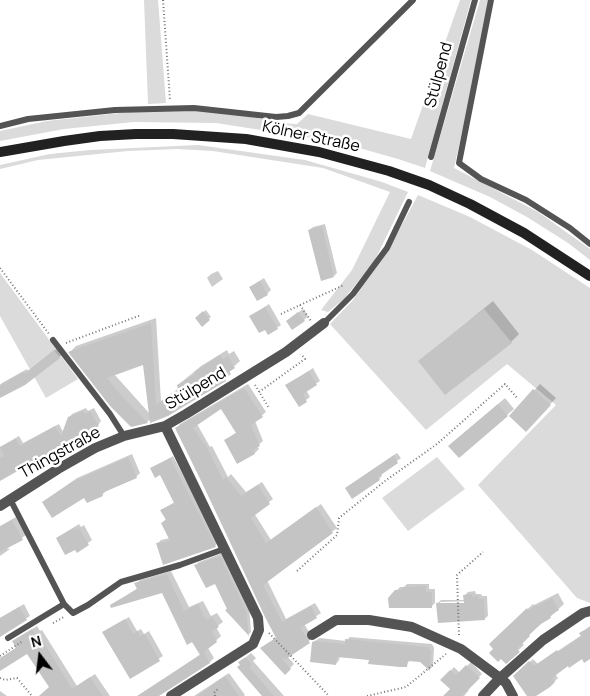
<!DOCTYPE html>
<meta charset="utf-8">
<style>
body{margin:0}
#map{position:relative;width:590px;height:696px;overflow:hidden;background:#fff;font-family:Manrope,sans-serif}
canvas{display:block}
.north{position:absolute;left:15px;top:631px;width:50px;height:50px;-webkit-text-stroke:4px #fff;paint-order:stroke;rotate:345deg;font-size:14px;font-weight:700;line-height:20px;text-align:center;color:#000}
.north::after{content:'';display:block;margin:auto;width:18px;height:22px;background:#000;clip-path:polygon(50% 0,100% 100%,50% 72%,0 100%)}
</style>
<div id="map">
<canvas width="590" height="696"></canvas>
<div class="north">N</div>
</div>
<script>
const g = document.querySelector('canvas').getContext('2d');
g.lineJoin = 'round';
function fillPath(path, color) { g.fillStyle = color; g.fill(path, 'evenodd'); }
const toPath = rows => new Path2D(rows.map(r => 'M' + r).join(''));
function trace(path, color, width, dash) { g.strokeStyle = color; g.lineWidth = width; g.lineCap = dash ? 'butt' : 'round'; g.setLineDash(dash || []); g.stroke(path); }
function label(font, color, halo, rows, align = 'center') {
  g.font = font + ' Manrope,sans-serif'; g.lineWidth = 5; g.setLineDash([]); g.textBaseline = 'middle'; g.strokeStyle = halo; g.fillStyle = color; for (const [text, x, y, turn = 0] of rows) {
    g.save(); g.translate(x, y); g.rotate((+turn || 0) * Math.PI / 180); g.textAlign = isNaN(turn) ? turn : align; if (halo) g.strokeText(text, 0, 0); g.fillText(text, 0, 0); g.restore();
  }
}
const green = toPath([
 [144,0,158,0,166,103,148,104],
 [460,0,471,0,425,168,398,159,338,142,216,123,134,122,64,129,0,141,0,131,47,121,138,111,183,110,225,111,279,123,297,124,308,114,411,139],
 [480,0,489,0,487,20,454,168,538,212,590,249,590,260,568,243,527,217,490,197,430,171],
 [198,145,305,160,382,182,408,192,375,260,344,299,328,312,321,310,352,270,390,192,323,168,213,151,177,149,128,151,38,160,0,169,0,165,50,154,90,150],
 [418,195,470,217,532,250,590,288,590,603,577,598,478,485,556,405,507,364,426,430,330,324,353,300,386,254],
 [0,273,78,379,46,398,0,316],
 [437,457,465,489,408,531,382,498]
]);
const shadow = toPath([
 [325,224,337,273,334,276,309,230,313,227],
 [218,271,223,279,212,287,207,278,211,274],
 [264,278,271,290,267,294,250,287],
 [493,301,519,334,511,342,420,361],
 [269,304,281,325,268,334,265,328,251,316],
 [303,309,308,316,304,320,287,321],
 [206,310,211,317,202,325,196,318],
 [156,318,161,401,179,388,178,385,201,366,227,350,229,354,234,351,240,361,229,371,231,374,225,380,151,419,147,422,131,426,70,352,76,346],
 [144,363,150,414,114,374],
 [59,347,64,353,24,384,0,390,0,385,2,383,27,369,28,371],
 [313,368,320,381,306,390,310,397,299,405,287,385],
 [248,384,266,412,255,421,263,441,257,446,259,449,255,453,237,462,226,440,237,432,221,408,197,424,210,447,212,446,228,477,231,474,246,492,262,482,273,499,254,513,271,540,321,504,337,528,267,580,286,619,315,603,321,613,304,624,313,638,287,656,294,664,285,673,261,648,277,637,266,616,176,429,180,424],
 [540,384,556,398,532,424,511,416],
 [505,398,514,409,459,456,456,440],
 [86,408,88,411,94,408,101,421,98,425,67,440,69,442,62,451,36,460,0,479,0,447,19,436,23,443,59,424,63,432,69,418,72,414],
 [397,453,401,458,381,473,382,476,379,479,346,488],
 [132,454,140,473,136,477,106,491,102,495,43,502,77,478],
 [173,456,218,542,215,546,158,543,161,540,170,538,162,523,166,519,162,510,175,502,161,474,152,469],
 [16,517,26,535,6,548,10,549,0,556,0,526],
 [79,524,81,527,84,525,92,540,77,551,75,548,57,538],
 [223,553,249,606,251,632,249,634,226,611,228,609,216,583,196,565,199,562],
 [171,571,189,607,203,601,211,616,217,613,223,622,216,627,221,636,208,648,214,658,210,662,156,696,138,696,201,654,163,592,111,606,138,588,136,584,140,580],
 [407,584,429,584,429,589,435,589,435,603,432,606,389,598,400,587,404,587],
 [475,591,476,594,481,594,482,596,487,596,488,616,484,619,439,622,437,604,441,600,465,600,465,595,468,592],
 [470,601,470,604,440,605,440,602],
 [558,593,564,604,550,617,541,622,522,643,524,645,506,662,491,644,533,604,534,605],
 [24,604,30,616,0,636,0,618],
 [129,617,137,631,141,629,144,634,149,631,163,656,130,677,104,632],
 [37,626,40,631,42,630,77,686,95,674,110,696,39,696,50,687,27,652,0,670,0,659,17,647,14,641],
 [590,626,590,658,582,657,568,665,555,674,558,678,554,682,534,696,528,696,515,676,533,659,538,664,582,635,581,633],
 [350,637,432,644,434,648,433,666,430,669,421,661,410,660,406,665,340,656,339,660,336,664,313,642,320,638,346,641],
 [251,653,256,658,253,661,284,696,263,696,240,662],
 [471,662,482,674,467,689,469,690,464,696,445,696,451,689,442,680,454,667,460,673],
 [229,673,245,695,244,696,194,696],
 [0,691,7,696,0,696]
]);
const building = toPath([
 [322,226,334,277,321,281,308,230],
 [260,281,268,295,257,301,249,287],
 [265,307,278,329,268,335,265,330,259,333,249,316],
 [484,309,512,343,445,395,418,361],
 [203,311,210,320,202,327,195,318],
 [298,312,305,321,292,330,286,321],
 [151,323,156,405,178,390,177,385,195,374,194,372,220,355,223,359,228,356,235,368,223,376,226,381,168,416,150,423,143,365,107,378,120,394,148,423,131,427,110,406,68,352],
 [54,350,60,358,25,385,0,398,0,385,23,372,24,374],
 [309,371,317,385,303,394,307,402,299,407,285,385],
 [244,388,263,417,251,425,260,446,253,450,255,454,237,464,224,440,236,433,221,409,193,428,208,449,223,480,226,477,241,496,258,485,270,504,251,518,266,543,316,507,333,533,263,585,282,622,311,606,317,618,300,628,310,643,286,659,281,658,291,669,285,675,260,648,276,638,265,617,200,478,175,428],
 [533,389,551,405,526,432,509,416],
 [498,404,508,416,459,458,448,446],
 [83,411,85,414,90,411,99,426,64,443,66,446,61,449,63,452,43,463,41,460,36,463,35,461,0,481,0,458,4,456,0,447,16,439,20,446,55,426,61,436,68,417],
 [394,455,398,463,378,477,380,480,352,499,345,488],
 [128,457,137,478,102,493,103,496,87,503,84,498,52,518,42,502,72,482],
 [170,458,216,547,163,565,156,543,170,541,161,523,166,520,160,510,174,503,160,475,155,478,150,468],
 [12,520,23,540,0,552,0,527],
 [75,527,76,530,79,528,89,545,77,553,75,550,65,555,56,538],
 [220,556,246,610,249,636,225,610,227,609,215,584,206,588,194,565],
 [167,574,184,611,198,604,206,620,212,617,219,627,212,631,217,642,201,654,204,652,210,663,159,696,137,696,200,655,192,642,187,645,162,593,111,608,110,605,137,589,134,583],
 [426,586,426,592,432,592,432,608,389,608,388,598,395,590,402,590,402,587],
 [472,594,472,597,478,596,478,599,484,599,485,620,438,623,436,603,464,603,463,595],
 [552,598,559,610,550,616,551,618,541,624,529,635,530,636,517,649,520,652,506,664,501,659,498,662,489,653,493,649,489,644,527,608,528,610],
 [19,607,27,620,0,637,0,618],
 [125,619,133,634,138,631,140,636,145,634,160,661,130,679,102,632],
 [590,627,590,659,584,663,582,659,569,668,568,666,552,678,555,682,550,687,536,696,527,696,513,676,529,661,534,666,557,650,558,652,581,636,579,633],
 [32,629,36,634,38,633,72,689,90,677,103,696,39,696,49,687,27,654,0,671,0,658,16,648,12,641],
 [345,639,428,647,431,652,430,671,420,662,408,661,407,667,400,667,368,664,369,660,337,657,336,665,310,662,312,642,316,641,345,644],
 [246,657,252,665,249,667,274,696,262,696,237,667,240,665,238,662],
 [466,665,480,678,462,696,443,696,450,689,440,680,450,670,456,675],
 [225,676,239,696,197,696]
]);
const path = toPath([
 [163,0,170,100],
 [0,268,49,334],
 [300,305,344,285],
 [281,314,300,305,311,321],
 [66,343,141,315],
 [255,385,269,408],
 [259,392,305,359,301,354],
 [297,571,337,535,339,518,385,481,437,444,505,384,518,399],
 [53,623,64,617],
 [269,633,329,696],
 [459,635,457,575,483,552],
 [0,656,23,641],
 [0,678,5,680,17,678,32,696],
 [215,696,214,693,219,688],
 [367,696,406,687,446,654]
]);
const lane = toPath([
 [491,0,459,163,481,179,526,200,570,228,590,244],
 [0,126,28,119,115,110,194,108,276,117,288,116,299,113,413,0],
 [431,157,475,0],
 [324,323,353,294,387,248,409,202],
 [53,340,110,414,124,436],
 [10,499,64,604],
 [8,638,64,604,73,613,88,605,121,582,180,565,224,549]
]);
const street = toPath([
 [165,426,258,618,259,630,253,644,171,696],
 [0,506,58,469,95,448,124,436,165,426,186,414,286,352,324,323],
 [312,635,336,620,369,620,412,627,461,649,500,678,506,683,513,696],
 [483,696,500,678,543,640,583,613,590,611]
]);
const secondary = toPath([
 [0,152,64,141,100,136,136,134,173,134,246,139,319,152,389,171,429,185,470,204,524,233,590,276]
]);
const streetNames = [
 ["Stülpend",439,75,-75],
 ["Kölner Straße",311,137,12],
 ["Stülpend",196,389,-31],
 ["Thingstraße",60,453,-29]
];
fillPath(green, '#dbdbdb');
fillPath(shadow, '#0003');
fillPath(building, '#c4c4c4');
trace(path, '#767676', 2, [1, 2.5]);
trace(lane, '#545454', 6);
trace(street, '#545454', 10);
trace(secondary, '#212121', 10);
label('16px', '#000', '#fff', streetNames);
</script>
